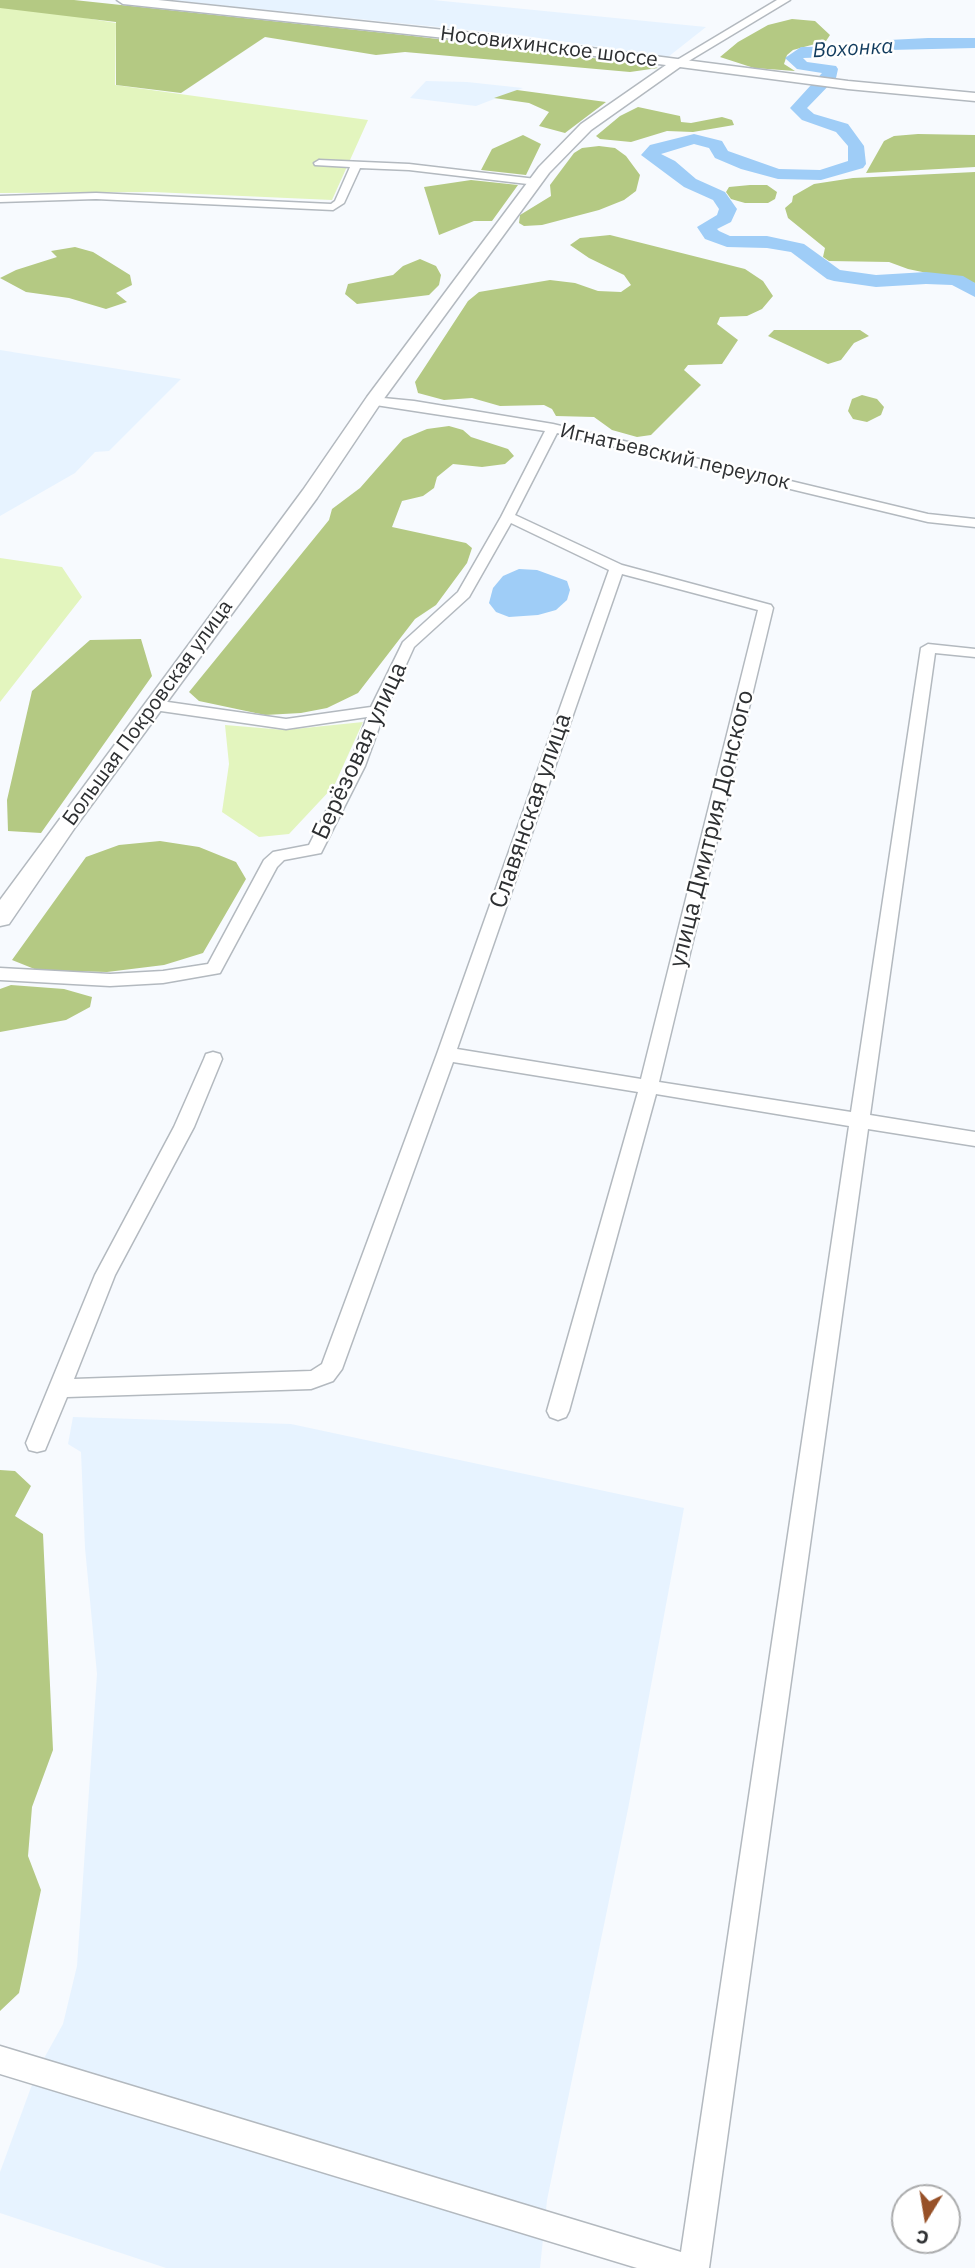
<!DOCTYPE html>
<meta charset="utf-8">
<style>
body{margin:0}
#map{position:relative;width:975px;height:2268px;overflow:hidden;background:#f7fafe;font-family:"IBM Plex Sans",sans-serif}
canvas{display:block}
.north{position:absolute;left:891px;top:2184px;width:70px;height:70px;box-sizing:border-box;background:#fff;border:2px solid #abacad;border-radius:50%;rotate:191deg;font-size:19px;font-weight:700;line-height:28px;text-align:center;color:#2e3032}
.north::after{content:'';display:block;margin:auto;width:24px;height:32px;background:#975128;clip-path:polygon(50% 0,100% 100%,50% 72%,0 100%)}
</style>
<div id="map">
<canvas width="975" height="2268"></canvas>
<div class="north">С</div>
</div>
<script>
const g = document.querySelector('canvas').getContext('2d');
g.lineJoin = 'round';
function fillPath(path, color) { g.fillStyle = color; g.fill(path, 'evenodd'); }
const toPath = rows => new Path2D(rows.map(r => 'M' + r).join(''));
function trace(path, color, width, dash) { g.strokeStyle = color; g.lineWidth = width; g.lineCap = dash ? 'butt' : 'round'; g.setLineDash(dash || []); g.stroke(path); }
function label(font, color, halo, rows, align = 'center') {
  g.font = font + ' "IBM Plex Sans",sans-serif'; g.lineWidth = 5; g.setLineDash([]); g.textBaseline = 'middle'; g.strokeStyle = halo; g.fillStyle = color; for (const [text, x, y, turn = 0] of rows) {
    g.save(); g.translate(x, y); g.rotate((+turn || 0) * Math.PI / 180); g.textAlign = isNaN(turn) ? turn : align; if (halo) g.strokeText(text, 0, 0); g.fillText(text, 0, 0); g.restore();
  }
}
const built = toPath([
 [168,0,433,0,706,27,668,57,519,35],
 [426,81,467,82,523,88,476,106,410,98],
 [0,350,181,379,109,451,95,452,75,473,0,516],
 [73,1417,291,1424,684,1508,628,1809,547,2200,540,2268,166,2268,0,2213,0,2172,37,2071,63,2024,77,1966,97,1674,85,1548,81,1452,68,1444]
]);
const green = toPath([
 [0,4,116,23,115,85,368,120,332,200,153,192,0,193],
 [0,558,62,567,82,597,0,702],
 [363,722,334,786,289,834,259,837,222,812,229,764,225,725,285,730]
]);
const forest = toPath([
 [0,0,74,0,413,36,650,65,658,68,630,72,405,52,376,55,265,37,181,93,116,85,116,22,0,8],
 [792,19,815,21,830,35,826,41,793,50,787,55,784,64,795,71,754,68,720,57,738,42,768,25],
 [517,90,606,102,565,133,539,126,549,112,529,103,494,98],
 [638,107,680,116,681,122,691,123,722,117,732,120,734,125,693,132,667,131,631,142,600,139,596,136,620,116],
 [918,134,975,135,975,167,866,173,884,141,894,136],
 [523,135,541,144,526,175,481,170,492,149],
 [599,146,615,148,626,156,640,175,636,191,624,200,599,210,542,225,524,226,519,223,520,215,551,196,550,185,574,153,582,148],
 [975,172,975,283,908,269,889,262,829,261,823,257,825,248,788,218,785,208,792,202,793,196,814,184,853,178],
 [471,180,518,185,492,221,474,221,439,235,424,187],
 [750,185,767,185,777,192,775,199,768,203,745,203,731,199,726,192,729,187],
 [610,235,745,269,763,281,773,296,762,309,747,316,720,317,717,324,738,340,722,364,688,365,684,370,701,385,651,435,637,437,612,430,594,417,556,416,552,409,544,405,500,406,472,398,444,400,418,393,415,382,468,301,479,292,550,280,575,283,598,291,621,292,631,285,624,275,589,258,570,245,580,238],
 [75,247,93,252,130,275,132,285,116,293,127,302,106,309,69,298,26,292,0,278,16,270,57,257,51,251],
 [420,259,436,266,441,275,439,285,429,295,357,304,345,294,348,284,393,275,403,266],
 [774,330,860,330,869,336,854,343,841,360,828,364,768,336],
 [862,395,877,399,884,407,881,415,867,422,853,419,848,411,852,399],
 [449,426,463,430,471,437,508,449,514,456,505,464,482,467,453,464,437,477,434,488,423,496,402,501,392,527,466,543,472,548,467,563,436,605,415,619,358,693,327,708,301,713,265,715,199,701,189,692,329,520,332,509,360,488,403,439,427,429],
 [141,639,152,676,41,833,8,831,7,800,32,691,90,640],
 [160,841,199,847,236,862,246,879,203,953,164,965,107,972,37,970,12,960,86,857,119,845],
 [11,985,64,989,92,997,90,1007,66,1020,0,1032,0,989],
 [0,1470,15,1471,31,1486,15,1516,43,1534,53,1750,32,1807,28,1856,41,1890,19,1993,0,2011]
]);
const water = toPath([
 [519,569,537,570,567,581,570,590,567,600,556,610,538,615,509,617,496,612,489,603,493,588,503,576]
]);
const river = toPath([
 [928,38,975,38,975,48,889,50,862,56,803,58,807,62,836,66,838,69,836,78,807,108,814,114,848,124,864,146,866,164,863,168,821,180,778,179,741,169,715,158,709,148,694,144,661,154,675,161,696,179,725,192,737,209,731,222,717,229,719,231,730,236,767,236,804,244,840,270,876,275,926,272,963,276,975,283,975,297,952,285,926,284,876,287,834,281,827,279,791,252,767,248,727,247,705,239,697,227,717,215,719,209,713,200,684,187,641,155,650,145,694,134,722,141,728,151,779,169,820,170,848,161,848,146,836,132,802,120,790,108,822,73,797,69,785,58,801,47,862,46,889,40,928,38]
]);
const minor = toPath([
 [319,160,409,164,536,179,541,182,536,185,409,170,360,168,344,203,333,210,96,199,0,202,0,196,96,193,331,204,335,201,350,167,315,165,314,163,319,160],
 [373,397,414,401,553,424,928,514,975,519,975,527,928,522,557,433,515,515,622,565,771,605,773,608,659,1082,851,1112,921,648,928,644,975,649,975,657,935,653,870,1115,975,1132,975,1146,868,1129,709,2268,637,2268,0,2074,0,2046,681,2252,849,1126,656,1094,569,1411,566,1417,558,1420,550,1417,547,1411,638,1092,453,1062,342,1369,333,1381,311,1389,67,1397,45,1450,37,1452,29,1450,26,1443,95,1275,174,1127,204,1059,206,1054,213,1052,220,1054,222,1059,194,1127,115,1275,74,1379,311,1371,322,1364,437,1054,609,570,511,523,469,597,414,647,385,711,365,766,323,849,321,853,284,860,277,867,220,973,163,983,110,986,0,980,0,968,110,974,163,971,208,964,264,860,273,852,309,845,349,766,367,717,286,729,154,710,146,705,154,700,286,719,371,707,403,642,458,592,501,517,545,431,369,404,367,401,373,397],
 [622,574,758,610,641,1079,457,1049,622,574]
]);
const tertiary = toPath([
 [777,0,790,0,682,65,672,63,777,0]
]);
const secondary = toPath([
 [117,0,158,0,483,34,848,81,975,93,975,101,848,89,680,67,591,130,549,173,380,404,317,498,76,826,9,924,0,926,0,900,303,490,367,397,539,167,581,124,666,65,483,42,123,4,117,0]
]);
const farStreetnames = [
 ["Носовихинское шоссе",549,47,7],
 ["Игнатьевский переулок",675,457,13],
 ["Большая Покровская улица",148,713,-54]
];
const farWaternames = [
 ["Вохонка",853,49,-3]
];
const streetNames = [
 ["Берёзовая улица",360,751,-65],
 ["Славянская улица",531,811,-71],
 ["улица Дмитрия Донского",712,829,-76]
];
fillPath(built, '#e7f3ff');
fillPath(green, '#e3f5be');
fillPath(forest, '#b4c983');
fillPath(water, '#9fcdf7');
fillPath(river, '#9fcdf7');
trace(minor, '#b3b9bf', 3);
trace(tertiary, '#b3b9bf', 3);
trace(secondary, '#b3b9bf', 3);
fillPath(minor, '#fff');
fillPath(tertiary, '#fff');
fillPath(secondary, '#fff');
label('21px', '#2e3032', '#fff', farStreetnames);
label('italic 21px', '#123c5e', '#fff', farWaternames);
label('24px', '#2e3032', '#fff', streetNames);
</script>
